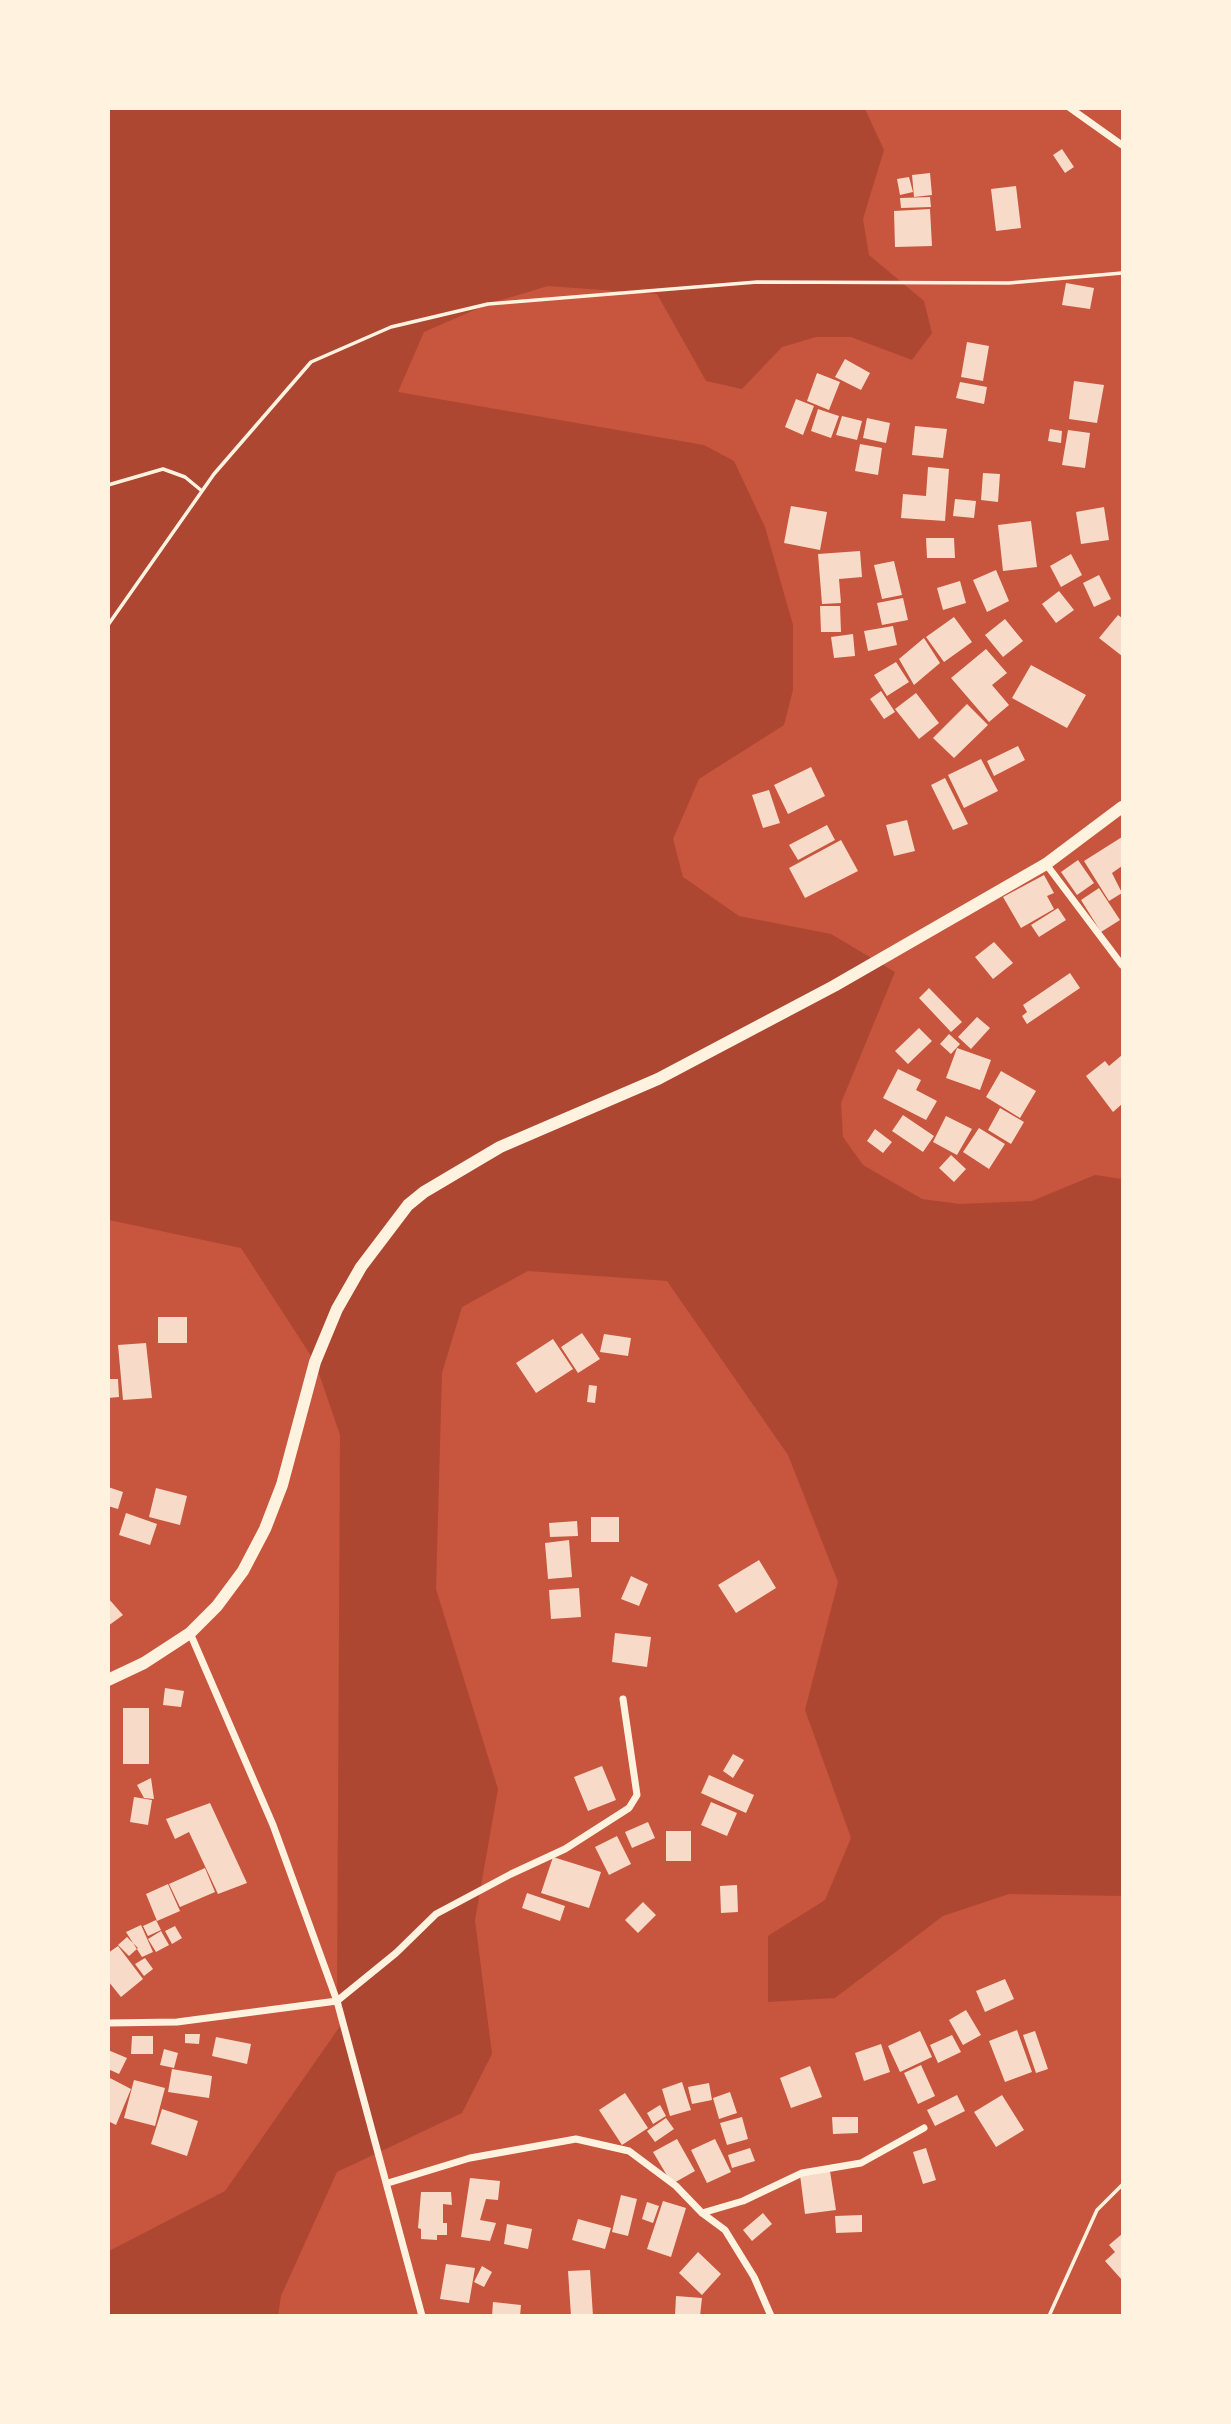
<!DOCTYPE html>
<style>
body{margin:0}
#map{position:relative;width:1231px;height:2424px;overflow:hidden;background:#c8553d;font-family:Karla,sans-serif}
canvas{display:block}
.frame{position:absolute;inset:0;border:110px solid #fff3e0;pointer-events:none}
</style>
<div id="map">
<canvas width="1231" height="2424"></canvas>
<div class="frame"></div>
</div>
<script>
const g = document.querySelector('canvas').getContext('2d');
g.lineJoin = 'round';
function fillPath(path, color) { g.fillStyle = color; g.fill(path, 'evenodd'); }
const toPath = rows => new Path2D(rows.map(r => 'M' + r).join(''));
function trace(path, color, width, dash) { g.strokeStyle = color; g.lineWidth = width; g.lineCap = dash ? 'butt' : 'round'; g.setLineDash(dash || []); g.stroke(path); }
const green = toPath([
 [109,109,865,109,884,150,863,219,869,255,924,301,932,333,912,360,851,337,816,337,782,347,742,389,706,381,657,294,548,286,488,304,424,332,398,392,704,445,734,461,765,527,793,625,793,690,784,725,699,779,673,839,683,877,739,916,831,934,895,972,841,1103,843,1137,863,1165,922,1199,960,1204,1032,1201,1095,1175,1122,1179,1122,1896,1009,1894,943,1916,835,1998,768,2002,768,1936,825,1900,851,1838,805,1710,838,1582,788,1455,667,1281,528,1271,462,1307,442,1373,436,1589,498,1789,475,1920,492,2054,462,2113,337,2172,281,2296,278,2315,109,2315,109,2251,225,2191,343,2022,337,2001,340,1435,315,1362,241,1248,109,1220]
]);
const building = toPath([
 [1062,149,1074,167,1065,173,1053,155],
 [930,173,932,195,914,197,912,175],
 [909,177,913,192,900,195,897,179],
 [1016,186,1021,228,996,231,991,189],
 [930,197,931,207,901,208,900,198],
 [930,209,932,246,895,247,894,211],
 [1066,283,1094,288,1090,309,1062,305],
 [967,342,989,346,983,381,961,377],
 [845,359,870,373,861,390,835,377],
 [817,373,840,382,829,410,807,401],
 [1074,381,1104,385,1097,423,1069,419],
 [960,382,987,387,984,404,956,398],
 [796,399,814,406,803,435,785,427],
 [818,409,839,416,831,438,811,431],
 [842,416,862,421,857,440,836,435],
 [867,418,890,423,886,443,863,438],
 [915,426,947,429,943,458,912,455],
 [1050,429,1062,431,1061,443,1048,441],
 [1068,430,1090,433,1085,468,1062,465],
 [860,444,882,448,878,475,855,471],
 [928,467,949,469,945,521,901,518,903,494,926,496],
 [983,473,1000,474,998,502,981,500],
 [955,499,976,501,974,518,953,516],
 [791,506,827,512,820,550,784,543],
 [1104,507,1109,540,1081,544,1076,512],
 [1031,521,1037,567,1003,571,998,525],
 [926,538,954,538,955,558,927,558],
 [860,551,862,577,839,579,841,603,822,604,818,554],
 [1071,554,1082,575,1061,587,1050,566],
 [894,561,902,595,882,599,874,565],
 [996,570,1009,601,987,612,973,580],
 [1099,575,1111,599,1094,607,1083,583],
 [960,581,966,603,943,610,937,588],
 [1059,591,1074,610,1056,623,1042,604],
 [903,598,908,620,882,625,877,603],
 [820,606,840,606,841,632,821,632],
 [1118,615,1122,618,1122,656,1099,638],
 [954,617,972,642,944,662,926,637],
 [1005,619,1023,641,1003,657,985,635],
 [893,626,897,645,868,651,864,631],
 [853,634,855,656,834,658,831,637],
 [924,638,940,663,914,685,899,659],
 [986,649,1007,673,992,685,1009,705,989,722,951,678],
 [896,662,909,682,887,696,874,675],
 [1031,665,1086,695,1067,728,1012,698],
 [881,691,895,712,884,719,870,699],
 [916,693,939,723,919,739,895,709],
 [967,704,988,725,954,758,933,738],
 [1018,746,1025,760,994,776,987,761],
 [981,759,998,791,964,808,948,775],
 [811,767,825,796,788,814,774,785],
 [945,778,968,824,953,830,931,785],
 [769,790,780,823,763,828,752,795],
 [907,820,915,851,894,856,886,825],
 [827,825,835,840,798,860,789,845],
 [1122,837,1122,866,1112,873,1122,893,1109,901,1084,861],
 [841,840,858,871,805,898,789,868],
 [1078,860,1094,883,1077,895,1061,872],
 [1044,875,1054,893,1047,896,1054,909,1021,928,1003,897],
 [1099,888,1120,920,1101,932,1081,900],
 [1058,908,1066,920,1039,937,1031,925],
 [994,942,1013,963,993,979,975,957],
 [1070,973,1080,988,1027,1024,1022,1016,1027,1012,1023,1005],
 [929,988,962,1022,951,1032,919,998],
 [977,1017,990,1028,971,1049,958,1037],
 [919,1028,932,1041,908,1064,895,1051],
 [949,1034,960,1044,951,1054,940,1044],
 [957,1048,991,1060,980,1090,946,1078],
 [1122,1055,1122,1104,1113,1112,1086,1076,1105,1061,1109,1066],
 [898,1069,921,1080,916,1090,937,1101,926,1120,883,1098],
 [1001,1071,1036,1091,1020,1118,986,1097],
 [1000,1108,1024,1122,1011,1144,988,1130],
 [903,1115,934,1136,923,1152,892,1131],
 [946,1116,972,1129,957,1155,933,1142],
 [979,1128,1005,1144,989,1169,963,1152],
 [875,1129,892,1142,883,1153,867,1141],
 [951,1155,966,1169,954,1182,939,1168],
 [158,1317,187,1317,187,1343,158,1343],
 [582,1333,600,1359,578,1373,561,1347],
 [604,1334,631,1338,628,1356,600,1352],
 [553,1339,573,1369,536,1393,516,1363],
 [146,1343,152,1398,123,1400,118,1345],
 [108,1379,118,1379,119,1397,108,1398],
 [589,1385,597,1386,595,1403,587,1402],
 [108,1487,123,1492,118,1509,108,1506],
 [156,1488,187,1496,180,1525,149,1517],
 [126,1513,157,1524,150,1545,119,1535],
 [591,1517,619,1517,619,1542,591,1542],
 [577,1521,578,1536,550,1537,549,1523],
 [569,1540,572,1577,548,1579,545,1543],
 [759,1560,776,1588,736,1613,718,1585],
 [631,1576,648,1584,639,1606,621,1599],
 [579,1588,581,1617,551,1619,549,1590],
 [108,1598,123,1615,108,1626],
 [615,1633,651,1637,647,1667,612,1662],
 [165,1688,184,1691,181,1707,163,1705],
 [123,1708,149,1708,149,1764,123,1764],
 [733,1754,744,1760,733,1778,723,1771],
 [602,1766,616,1800,588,1811,574,1777],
 [709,1775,754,1795,746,1813,701,1793],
 [151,1778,154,1799,144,1798,137,1785],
 [134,1797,152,1800,148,1825,130,1822],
 [711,1802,737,1813,727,1836,701,1825],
 [210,1803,247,1883,218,1894,189,1832,175,1839,166,1819],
 [648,1822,655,1838,632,1848,625,1832],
 [666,1831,691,1831,691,1861,666,1861],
 [617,1836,631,1864,609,1875,595,1847],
 [553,1857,601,1872,589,1908,541,1893],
 [205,1868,215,1892,180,1907,169,1884],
 [168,1884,180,1911,157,1921,146,1894],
 [737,1885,738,1912,721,1913,720,1886],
 [527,1893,565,1906,560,1921,522,1908],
 [643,1902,656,1915,638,1933,625,1920],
 [156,1920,161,1930,148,1936,143,1926],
 [141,1925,153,1952,142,1957,126,1932],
 [175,1926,182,1938,172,1944,165,1931],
 [161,1931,169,1945,156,1952,148,1939],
 [127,1937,138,1948,129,1956,118,1945],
 [118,1946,143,1979,121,1997,108,1981,108,1953],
 [145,1958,153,1969,144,1976,135,1964],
 [1005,1979,1014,1999,985,2012,976,1991],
 [966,2010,981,2035,963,2045,949,2020],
 [1017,2030,1032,2072,1005,2082,989,2041],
 [920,2031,932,2057,900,2072,888,2046],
 [1035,2031,1048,2069,1036,2073,1023,2035],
 [185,2034,200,2034,199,2044,185,2043],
 [952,2035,961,2052,938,2063,930,2045],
 [132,2036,153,2036,153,2054,131,2054],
 [216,2037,251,2044,247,2064,212,2056],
 [881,2044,890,2072,864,2081,855,2053],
 [164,2049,178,2053,174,2068,160,2065],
 [108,2050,127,2058,119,2074,108,2069],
 [921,2065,935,2096,918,2104,904,2073],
 [810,2066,822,2097,791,2108,780,2078],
 [172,2069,212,2076,209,2098,168,2092],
 [108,2077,131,2089,116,2125,108,2121],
 [134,2080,165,2088,155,2126,124,2118],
 [682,2082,691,2110,670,2116,662,2089],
 [709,2083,712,2100,692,2104,688,2087],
 [730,2092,737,2113,719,2119,713,2098],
 [625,2093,648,2128,622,2145,599,2110],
 [957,2095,965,2111,935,2126,927,2110],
 [1002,2095,1024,2130,996,2147,974,2112],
 [660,2105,666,2116,653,2124,647,2113],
 [162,2109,198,2121,187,2156,151,2144],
 [742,2117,748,2139,727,2145,720,2123],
 [832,2117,858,2117,858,2133,833,2134],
 [666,2118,674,2129,655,2142,647,2131],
 [677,2139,695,2171,672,2184,653,2152],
 [715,2139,731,2172,707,2183,691,2150],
 [750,2148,755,2161,732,2168,728,2155],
 [926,2148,936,2180,923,2184,913,2152],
 [830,2171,836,2210,805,2214,800,2175],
 [470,2178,500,2181,498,2200,486,2199,480,2220,496,2223,490,2241,461,2237],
 [421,2192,451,2192,452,2205,443,2204,443,2223,447,2223,447,2235,437,2235,437,2240,421,2239,421,2229,418,2228],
 [621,2195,637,2199,628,2236,612,2232],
 [663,2201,686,2208,671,2257,647,2249],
 [647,2202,659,2206,653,2223,642,2219],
 [763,2213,772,2224,752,2241,743,2230],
 [862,2215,862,2232,836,2233,835,2216],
 [578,2219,611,2228,605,2249,572,2240],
 [507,2224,532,2229,528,2249,504,2244],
 [1122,2234,1122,2280,1105,2261,1115,2252,1109,2245],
 [698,2252,721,2274,702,2295,679,2273],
 [446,2264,475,2268,469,2303,440,2299],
 [482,2266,492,2272,484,2287,474,2282],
 [590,2270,593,2316,571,2316,568,2271],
 [676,2296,702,2298,700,2316,675,2316],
 [493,2302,521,2305,520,2316,492,2316]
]);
const path = toPath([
 [108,485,163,469,185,477,202,491],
 [108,625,214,474,311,362,391,327,488,304,757,282,1009,283,1122,273],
 [1049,2316,1097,2210,1122,2185]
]);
const minor = toPath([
 [1070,108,1122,145],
 [1046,864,1122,965],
 [190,1633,273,1825,337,2001,422,2316],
 [108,2023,177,2022,337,2001,396,1953,436,1914,511,1874,565,1849,629,1808,637,1795,623,1699],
 [388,2183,470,2158,576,2139,629,2151,676,2186,702,2213,725,2230,754,2277,771,2316],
 [702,2213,743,2201,802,2173,861,2163,924,2128]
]);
const trunk = toPath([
 [108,1680,144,1663,190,1633,217,1606,243,1571,265,1529,282,1485,315,1362,337,1309,361,1267,408,1205,424,1192,500,1147,658,1079,834,986,1046,864,1122,807]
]);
fillPath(green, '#ae4732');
fillPath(building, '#f7dbc8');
trace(path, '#fff3e0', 3.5);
trace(minor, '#fff3e0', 7);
trace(trunk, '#fff3e0', 12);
</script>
